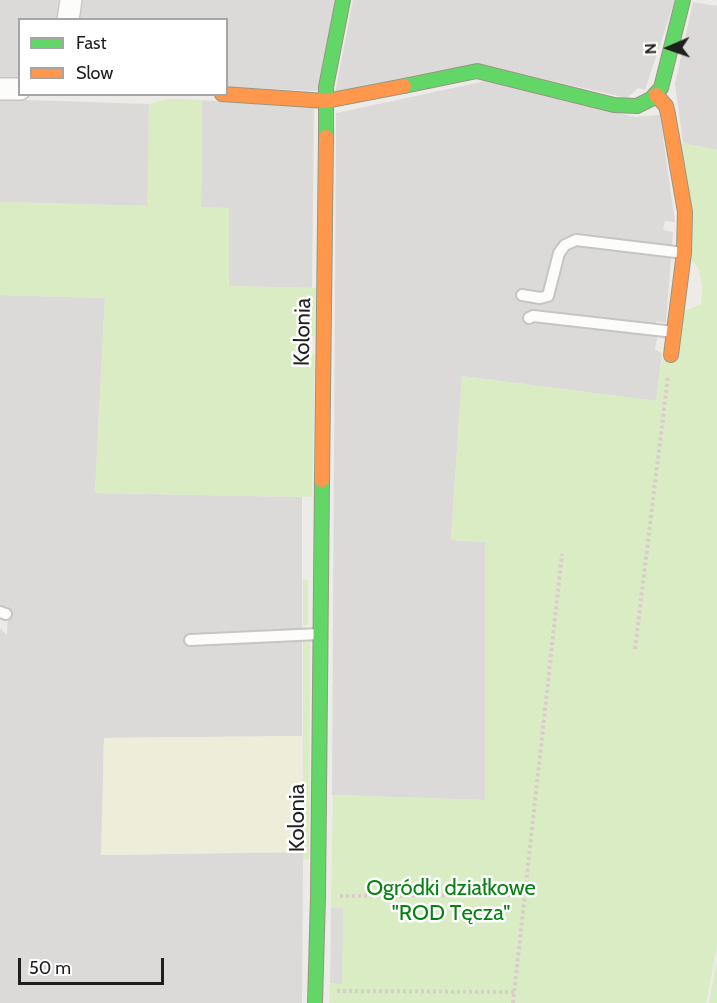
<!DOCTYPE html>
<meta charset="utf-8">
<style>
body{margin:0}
#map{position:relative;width:717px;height:1003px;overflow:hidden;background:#edebe7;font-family:Cabin,sans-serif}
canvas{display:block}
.legend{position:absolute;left:18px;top:18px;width:210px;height:78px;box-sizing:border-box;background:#fff;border:2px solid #a5a5a5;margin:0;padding:8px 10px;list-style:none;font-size:18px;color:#1f1f1f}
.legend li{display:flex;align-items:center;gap:12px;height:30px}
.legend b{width:30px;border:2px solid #a5a5a5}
.north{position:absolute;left:639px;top:18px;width:60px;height:60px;-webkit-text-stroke:4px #fff;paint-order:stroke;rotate:268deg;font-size:16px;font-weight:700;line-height:24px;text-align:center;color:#1f1f1f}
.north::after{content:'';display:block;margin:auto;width:21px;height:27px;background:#1f1f1f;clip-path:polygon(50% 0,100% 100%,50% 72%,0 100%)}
.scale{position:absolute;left:18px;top:958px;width:146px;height:27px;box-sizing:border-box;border:3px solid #1f1f1f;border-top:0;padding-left:8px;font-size:18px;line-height:21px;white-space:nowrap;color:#1f1f1f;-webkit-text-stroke:4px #fff;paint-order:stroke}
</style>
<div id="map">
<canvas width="717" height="1003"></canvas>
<ul class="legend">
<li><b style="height:8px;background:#63d668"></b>Fast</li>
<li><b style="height:8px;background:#ff974d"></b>Slow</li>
</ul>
<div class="north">N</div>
<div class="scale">50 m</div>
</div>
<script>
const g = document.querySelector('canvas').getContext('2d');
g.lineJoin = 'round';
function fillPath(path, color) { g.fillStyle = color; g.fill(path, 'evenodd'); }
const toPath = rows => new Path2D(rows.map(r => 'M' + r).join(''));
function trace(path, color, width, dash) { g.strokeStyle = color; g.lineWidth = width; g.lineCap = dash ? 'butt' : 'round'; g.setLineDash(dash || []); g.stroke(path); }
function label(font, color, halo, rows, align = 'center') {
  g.font = font + ' Cabin,sans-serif'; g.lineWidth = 5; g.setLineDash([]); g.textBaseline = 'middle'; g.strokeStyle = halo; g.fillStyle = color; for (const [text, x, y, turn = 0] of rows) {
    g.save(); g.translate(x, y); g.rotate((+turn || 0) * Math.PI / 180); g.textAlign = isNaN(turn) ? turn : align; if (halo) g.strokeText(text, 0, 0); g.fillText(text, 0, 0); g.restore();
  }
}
const residential = toPath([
 [0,0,58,0,56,19,20,20,19,79,0,79],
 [83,0,335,0,318,91,227,87,226,20,80,20],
 [353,0,675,0,645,90,638,88,627,98,478,64,335,93],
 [693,2,717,6,717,150,683,143,675,84],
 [486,81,635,117,660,115,675,222,665,221,663,230,673,232,666,323,656,321,653,336,657,337,655,349,662,354,656,401,462,376,451,540,485,542,485,800,332,795,336,113],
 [0,99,149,104,148,206,0,202],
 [202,100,314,108,312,288,229,286,229,208,201,208],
 [0,295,105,298,95,493,302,497,302,736,104,738,102,855,303,852,302,1003,0,1003,0,628,7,635,8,606,0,606]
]);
const farmland = toPath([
 [302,736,303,852,101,855,104,738]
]);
const grass = toPath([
 [167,99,183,99,202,100,201,207,229,208,229,286,316,288,315,336,303,338,303,353,315,354,312,497,95,493,105,298,0,295,0,202,147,206,149,104],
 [679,142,717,150,717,946,706,1003,329,1003,330,983,342,983,343,909,331,908,333,795,485,800,485,542,451,540,462,376,656,401,661,364,685,311,701,304,702,287,699,269,690,258],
 [303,579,308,580,308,624,303,627],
 [303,642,310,643,309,859,303,860],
 [717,960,717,1003,709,1003]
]);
const parking = toPath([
 [331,908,343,908,342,984,330,983]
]);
const path = toPath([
 [635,649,668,376],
 [340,896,525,895],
 [337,991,514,992],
 [513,1003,562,554]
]);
const lane = toPath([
 [522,295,540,298,548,296,559,253,565,245,576,240,684,253],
 [529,318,533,316,674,332],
 [0,612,6,614],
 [190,640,320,634]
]);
const street = toPath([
 [68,20,71,0],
 [0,89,20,89]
]);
const fast = toPath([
 [404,86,477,71,614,105,637,106,651,99,661,88,683,0],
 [326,137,326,87,343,0],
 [315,1003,318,897,322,480]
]);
const slow = toPath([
 [222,94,326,101,404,86],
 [656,95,666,106,668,114,685,212,684,253,671,355],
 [322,480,326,137]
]);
const streetNames = [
 ["Kolonia",303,332,-89],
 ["Kolonia",298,818,-90]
];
const parkNames = [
 ["Ogródki działkowe",451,889],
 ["\"ROD Tęcza\"",451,914]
];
fillPath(residential, '#dcdad8');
fillPath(farmland, '#ededda');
fillPath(grass, '#d9ecc4');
fillPath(parking, '#dcdbd9');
trace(lane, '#c6c5c3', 14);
trace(street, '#c6c5c3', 24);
trace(fast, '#96977e', 16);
trace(slow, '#96977e', 16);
trace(path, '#dbccca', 4, [3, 3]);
trace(lane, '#fcfcfb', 10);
trace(street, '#fcfcfb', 21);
trace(fast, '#63d668', 14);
trace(slow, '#ff974d', 14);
label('22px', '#1f1f1f', '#fff', streetNames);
label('22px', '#078212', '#fff', parkNames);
</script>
